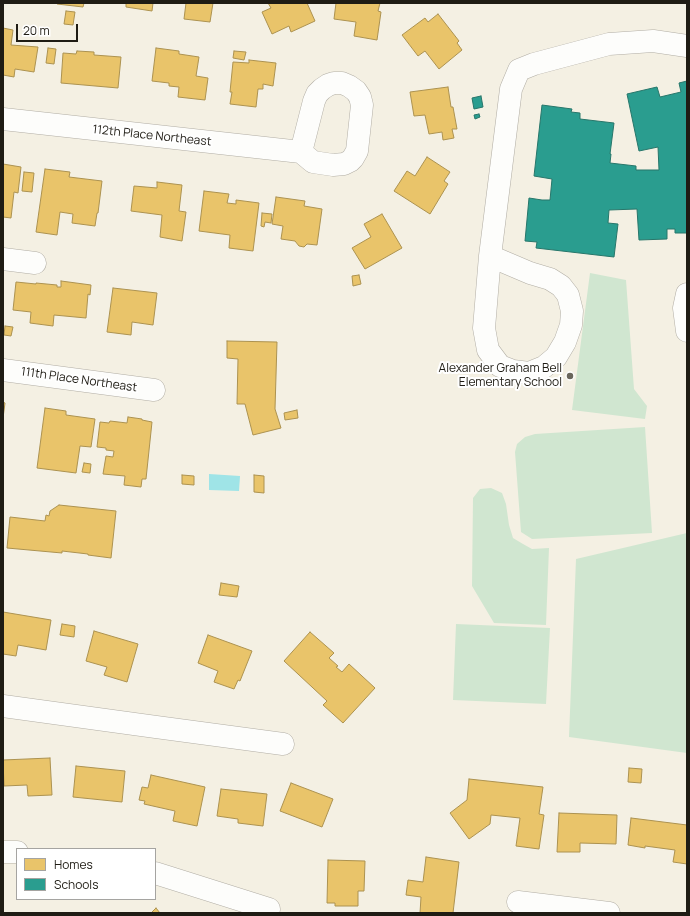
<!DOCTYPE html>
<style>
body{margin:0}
#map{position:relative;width:690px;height:916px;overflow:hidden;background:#f4f0e3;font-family:Manrope,sans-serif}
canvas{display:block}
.frame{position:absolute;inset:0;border:4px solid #1f1c14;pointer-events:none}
.legend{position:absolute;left:16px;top:848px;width:140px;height:52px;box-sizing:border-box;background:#fff;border:1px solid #a5a4a1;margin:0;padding:5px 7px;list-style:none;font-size:12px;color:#1f1c14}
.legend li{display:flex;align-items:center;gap:8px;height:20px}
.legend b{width:20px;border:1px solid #a5a4a1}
.scale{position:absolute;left:16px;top:24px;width:62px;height:18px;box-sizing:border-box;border:2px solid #1f1c14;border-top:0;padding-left:5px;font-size:12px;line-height:14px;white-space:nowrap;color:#1f1c14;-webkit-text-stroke:3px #fff;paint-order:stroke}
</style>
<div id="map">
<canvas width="690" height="916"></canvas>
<div class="frame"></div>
<ul class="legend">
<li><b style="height:11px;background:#e9c46a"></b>Homes</li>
<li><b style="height:11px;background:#2a9d8f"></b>Schools</li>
</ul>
<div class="scale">20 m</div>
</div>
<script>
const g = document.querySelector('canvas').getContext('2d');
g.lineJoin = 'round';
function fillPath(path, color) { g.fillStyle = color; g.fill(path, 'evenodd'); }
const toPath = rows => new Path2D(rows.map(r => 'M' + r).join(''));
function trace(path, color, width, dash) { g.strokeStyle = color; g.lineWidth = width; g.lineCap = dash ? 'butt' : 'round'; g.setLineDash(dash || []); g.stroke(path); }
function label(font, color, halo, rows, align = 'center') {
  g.font = font + ' Manrope,sans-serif'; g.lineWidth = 4; g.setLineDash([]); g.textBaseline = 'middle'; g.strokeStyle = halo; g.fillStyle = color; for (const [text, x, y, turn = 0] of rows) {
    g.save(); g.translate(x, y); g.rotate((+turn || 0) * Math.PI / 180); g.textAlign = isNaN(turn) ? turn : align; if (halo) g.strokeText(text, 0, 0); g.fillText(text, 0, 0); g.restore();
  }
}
const green = toPath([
 [590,273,626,280,634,389,647,406,645,419,572,410],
 [645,427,652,533,532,539,521,532,515,452,517,444,525,437,535,434],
 [491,488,502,493,506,504,509,525,513,538,523,544,532,549,549,548,546,625,494,623,472,586,473,498,480,489],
 [687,533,687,753,569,737,576,559],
 [456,624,550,628,546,704,453,700]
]);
const water = toPath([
 [209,474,240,476,239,491,209,490]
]);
const homes = toPath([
 [58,3,84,3,83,7,57,4,58,3],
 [126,3,153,3,152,11,126,7,126,3],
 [186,3,213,3,210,22,184,19,186,3],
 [268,3,307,3,315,21,291,32,289,26,272,34,262,12,271,8,268,3],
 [336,3,380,3,378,11,381,12,377,40,354,36,356,22,334,19,336,3],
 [66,11,75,12,73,25,64,24,66,11],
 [438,14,459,41,457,43,462,50,439,69,425,51,418,56,402,35,425,18,428,22,438,14],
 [3,28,13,30,11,45,38,47,34,72,15,69,14,77,3,75,3,28],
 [48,48,56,49,54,64,46,63,48,48],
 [156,48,179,51,179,54,199,57,196,76,208,78,205,100,178,97,179,87,169,86,169,83,152,81,156,48],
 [77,51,94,52,94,55,121,57,118,88,61,83,63,53,76,54,77,51],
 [234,51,246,52,244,60,233,58,234,51],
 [249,60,276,63,273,86,263,84,263,89,258,89,256,107,230,104,232,92,230,92,233,62,249,63,249,60],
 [448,87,451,107,453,107,457,129,452,129,454,138,443,140,442,132,429,134,425,115,414,116,410,92,448,87],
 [427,157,450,172,444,181,448,184,430,214,394,191,407,171,415,176,427,157],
 [3,164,21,167,18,193,14,192,11,218,3,217,3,164],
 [45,169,70,172,69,177,102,181,98,213,97,213,95,226,72,223,73,214,60,212,57,235,36,232,45,169],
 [24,172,34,173,32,192,22,191,24,172],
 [157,182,182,185,179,211,186,212,182,241,160,237,162,215,131,211,134,186,157,188,157,182],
 [204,191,229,194,227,203,236,204,236,200,259,203,253,251,229,248,230,235,199,231,204,191],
 [276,197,305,201,304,206,322,209,317,245,307,244,304,247,299,246,295,241,281,239,283,226,272,224,276,197],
 [262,213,272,214,271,223,265,222,264,227,261,226,262,213],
 [382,214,402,248,365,269,352,248,371,237,364,224,382,214],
 [359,275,361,284,353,286,352,276,359,275],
 [61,281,91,285,90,295,88,294,86,318,54,315,53,326,30,323,31,312,13,310,16,282,36,284,36,283,57,285,57,287,61,287,61,281],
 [113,288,157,293,153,325,132,322,131,335,107,332,113,288],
 [5,326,13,327,11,336,4,335,5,326],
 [227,341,277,342,275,409,281,428,253,435,245,404,237,404,238,359,227,358,227,341],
 [3,402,5,403,3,418,3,402],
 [45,408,66,411,66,415,95,419,91,447,80,446,76,473,37,468,45,408],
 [297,410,298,418,285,420,284,413,297,410],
 [128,417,142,419,142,420,152,422,146,479,142,479,141,487,124,485,125,476,103,474,106,456,113,457,114,451,106,450,106,448,97,447,100,422,109,423,110,421,127,423,128,417],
 [84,463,91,464,90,473,82,472,84,463],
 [182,475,194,476,194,485,182,484,182,475],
 [254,475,264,476,264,493,254,492,254,475],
 [59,505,116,511,111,558,88,555,88,554,62,551,62,553,7,548,10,517,45,521,46,515,49,516,50,511,59,505],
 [221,583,239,586,237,597,219,595,221,583],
 [3,612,51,620,46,650,18,645,16,656,3,654,3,612],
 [62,624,75,626,74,637,60,635,62,624],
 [94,631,138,644,127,682,104,675,107,667,86,661,94,631],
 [310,632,334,653,329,658,338,666,336,667,342,672,349,664,375,688,343,723,323,705,327,701,284,661,310,632],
 [208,635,252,651,240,681,238,680,234,689,214,682,218,671,198,663,208,635],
 [50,758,52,795,28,796,27,785,4,786,3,760,50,758],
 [76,766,125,771,122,802,73,797,76,766],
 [629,768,642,769,641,783,628,782,629,768],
 [151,775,205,787,197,826,173,821,175,811,144,804,145,801,139,800,142,787,148,788,151,775],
 [469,779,543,787,539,814,544,815,539,849,516,846,520,818,491,815,490,824,469,839,450,813,467,800,469,779],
 [291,783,333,799,322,827,280,811,291,783],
 [221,789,267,794,263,826,238,823,238,819,217,816,221,789],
 [559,813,617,815,616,844,580,843,580,852,557,852,559,813],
 [631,818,687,825,687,864,673,862,675,850,645,846,645,848,628,845,631,818],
 [426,857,459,862,453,913,420,913,421,897,406,895,408,880,423,882,426,857],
 [328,860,365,861,364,891,358,891,358,906,335,906,335,903,327,903,328,860],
 [156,908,160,913,151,913,156,908]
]);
const schools = toPath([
 [687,81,687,233,675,233,675,229,667,229,667,239,639,240,637,209,609,210,608,223,618,224,614,257,536,248,537,242,525,241,529,198,542,200,550,200,552,179,534,176,542,105,572,109,571,112,580,113,580,119,614,123,610,154,611,154,610,163,636,166,636,170,659,170,658,147,639,151,627,94,657,87,660,97,681,92,679,83,687,81],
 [481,96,483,107,474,109,472,98,481,96],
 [479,114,480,117,475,119,474,115,479,114]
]);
const minor = toPath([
 [3,119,301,152,313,162,333,165,344,164,350,161,353,158,357,151,362,105,360,97,356,91,349,86,342,83,334,83,328,85,322,89,317,94,314,101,301,152],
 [490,256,530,273,550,279,561,286,568,295,572,311,571,325,565,342,556,357,544,367,529,373,513,371,500,366,488,350,484,328,490,256,511,89,519,70,534,64,609,44,653,41,687,46],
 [3,259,35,263],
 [687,294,684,308,687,331],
 [3,370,154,390],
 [3,706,156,727,283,744],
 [3,852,17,852],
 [155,873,269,909],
 [518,902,609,913]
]);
const markers = [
 [570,376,4,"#6a665c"]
];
const streetNames = [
 ["112th Place Northeast",152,136,6],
 ["111th Place Northeast",79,380,8]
];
const poiNames = [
 ["Alexander Graham Bell",562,369],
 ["Elementary School",562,383]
];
fillPath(green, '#d0e6d0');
fillPath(water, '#9fe4e7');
fillPath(homes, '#e9c46a');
trace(homes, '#ac9250', 1);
fillPath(schools, '#2a9d8f');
trace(schools, '#27766a', 1);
trace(minor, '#b1ada4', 23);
trace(minor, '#fdfdfb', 22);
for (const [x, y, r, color] of markers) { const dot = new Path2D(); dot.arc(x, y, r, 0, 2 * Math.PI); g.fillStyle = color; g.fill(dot); trace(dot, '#fff', 1.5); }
label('12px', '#1f1c14', '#fff', streetNames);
label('12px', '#1f1c14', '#fff', poiNames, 'right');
</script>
